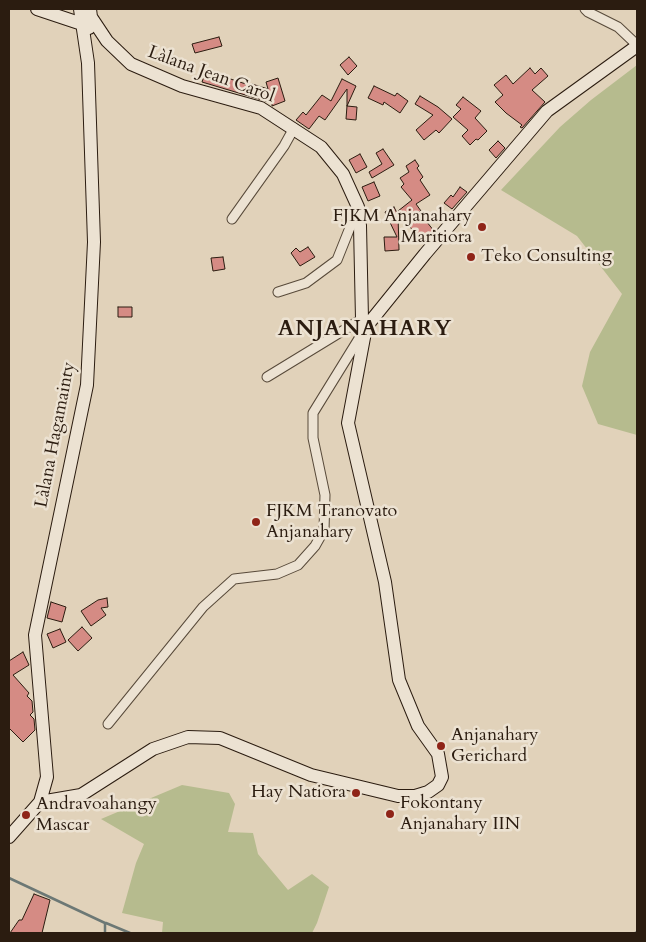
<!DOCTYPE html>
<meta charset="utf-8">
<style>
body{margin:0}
#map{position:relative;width:646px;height:942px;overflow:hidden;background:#e1d2ba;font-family:Cardo,serif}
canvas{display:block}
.frame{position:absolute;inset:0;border:10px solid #2b1c10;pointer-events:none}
</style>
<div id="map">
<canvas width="646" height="942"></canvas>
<div class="frame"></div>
</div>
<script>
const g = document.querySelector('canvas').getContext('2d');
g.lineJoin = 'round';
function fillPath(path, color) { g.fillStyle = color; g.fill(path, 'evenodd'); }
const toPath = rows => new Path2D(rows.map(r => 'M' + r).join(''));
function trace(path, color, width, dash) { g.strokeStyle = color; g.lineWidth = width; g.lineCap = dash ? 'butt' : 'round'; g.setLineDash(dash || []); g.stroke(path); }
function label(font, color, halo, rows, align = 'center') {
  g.font = font + ' Cardo,serif'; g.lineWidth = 5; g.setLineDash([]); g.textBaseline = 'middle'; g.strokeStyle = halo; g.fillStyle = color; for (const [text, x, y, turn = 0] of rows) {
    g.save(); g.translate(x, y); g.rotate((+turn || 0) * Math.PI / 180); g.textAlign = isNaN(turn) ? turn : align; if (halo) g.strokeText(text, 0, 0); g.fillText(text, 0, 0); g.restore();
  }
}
const green = toPath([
 [637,65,637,435,598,424,582,386,590,352,622,294,577,236,501,190,560,127,591,100],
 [182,785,229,793,235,804,228,832,253,833,258,854,288,890,312,874,329,887,317,923,312,933,162,933,163,922,122,913,136,863,144,844,101,819]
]);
const stream = toPath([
 [9,878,105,923,105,933],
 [106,923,130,933],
 [635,933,637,932]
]);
const building = toPath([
 [219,37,222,46,195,53,192,44,219,37],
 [349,57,357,66,348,75,340,65,349,57],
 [530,68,535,74,541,68,548,76,532,90,545,102,522,128,520,127,522,125,506,113,495,102,503,95,494,85,506,75,513,84,530,68],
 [206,71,252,86,252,84,268,89,266,82,278,78,285,101,272,106,272,103,202,82,206,71],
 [342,79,356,86,347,106,347,89,325,120,319,116,309,129,296,120,303,112,306,115,322,95,331,101,342,79],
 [374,86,395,96,397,93,408,101,400,113,384,102,383,105,368,98,374,86],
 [420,96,438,107,452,119,439,133,436,130,424,140,416,130,433,115,415,104,420,96],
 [463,97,481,111,475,118,487,131,478,140,476,139,470,145,462,136,468,130,453,117,461,109,456,105,463,97],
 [347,106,357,107,356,120,346,119,347,106],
 [498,141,505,148,496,158,489,150,498,141],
 [383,149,394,165,372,178,369,172,382,164,376,153,383,149],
 [360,154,367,167,356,173,349,160,360,154],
 [415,160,419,166,417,168,423,177,420,180,430,195,416,204,421,211,419,212,434,231,423,244,398,211,412,200,401,187,404,184,400,178,409,172,406,166,415,160],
 [374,182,380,196,368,201,362,187,374,182],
 [460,187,467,192,452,209,444,203,451,195,453,197,460,187],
 [394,207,398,215,399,250,385,251,384,237,397,237,385,212,394,207],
 [308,247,315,257,300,266,291,253,296,248,300,252,308,247],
 [223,257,225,269,213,271,211,258,223,257],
 [118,307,132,307,132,317,118,317,118,307],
 [107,598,108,607,101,608,106,615,91,626,81,611,98,600,107,598],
 [51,602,66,607,62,622,47,618,51,602],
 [82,627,92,638,78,651,68,640,82,627],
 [60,629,66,642,53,648,47,634,60,629],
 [23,652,29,665,13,675,29,693,27,696,32,701,33,712,30,715,34,719,35,730,23,742,9,728,9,661,23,652],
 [34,894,50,900,42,933,10,933,19,920,22,920,34,894]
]);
const minor = toPath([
 [585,9,588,12,618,27,637,45],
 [232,219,284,146,294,128],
 [278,292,306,283,337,260,357,210],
 [267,377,362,319],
 [108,724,203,607,234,579,277,574,298,565,315,546,324,530,325,495,313,438,313,413,363,332]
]);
const secondary = toPath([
 [37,9,82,24,89,28],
 [90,9,91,17,107,41,131,64,182,86,261,108,321,147,343,174,358,207,360,226,362,319,366,327],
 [40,802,81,795,153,749,188,737,220,738,311,775,398,796,415,796,428,792,438,785,442,777,438,754,418,726,399,680,385,582,348,423,366,327,425,254,547,111,637,46],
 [9,837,40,802,47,777,35,635,87,385,94,242,88,63,80,9]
]);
const markers = [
 [482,227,5,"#8f2418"],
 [471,257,5,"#8f2418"],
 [256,522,5,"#8f2418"],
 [441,746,5,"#8f2418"],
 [356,793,5,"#8f2418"],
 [390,814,5,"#8f2418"],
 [26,815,5,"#8f2418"]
];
const streetNames = [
 ["Làlana Jean Carol",211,75,20],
 ["Làlana Hagamainty",56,435,-79]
];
const poiNames = [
 ["FJKM Anjanahary",472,217,"right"],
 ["Maritiora",472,238,"right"],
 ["Teko Consulting",481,257],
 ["FJKM Tranovato",266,512],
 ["Anjanahary",266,533],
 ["Anjanahary",451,736],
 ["Gerichard",451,757],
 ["Hay Natiora",346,793,"right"],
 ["Fokontany",400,804],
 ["Anjanahary IIN",400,825],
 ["Andravoahangy",36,805],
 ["Mascar",36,826]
];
const districtNames = [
 ["ANJANAHARY",365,330]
];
fillPath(green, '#b6bb8e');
trace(stream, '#6c7875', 2.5);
fillPath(building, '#d58b84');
trace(building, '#2b1c10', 1);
trace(minor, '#584a3a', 11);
trace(secondary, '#2b1c10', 14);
trace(minor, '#ece2d2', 9);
trace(secondary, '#ece2d2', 12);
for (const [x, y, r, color] of markers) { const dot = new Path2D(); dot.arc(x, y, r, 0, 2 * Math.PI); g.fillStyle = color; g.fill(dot); trace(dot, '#ece2d2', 2); }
label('18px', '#2b1c10', '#ece2d2', streetNames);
label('18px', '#2b1c10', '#ece2d2', poiNames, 'left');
g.letterSpacing = '1px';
label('bold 22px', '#2b1c10', '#ece2d2', districtNames);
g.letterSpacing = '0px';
</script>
